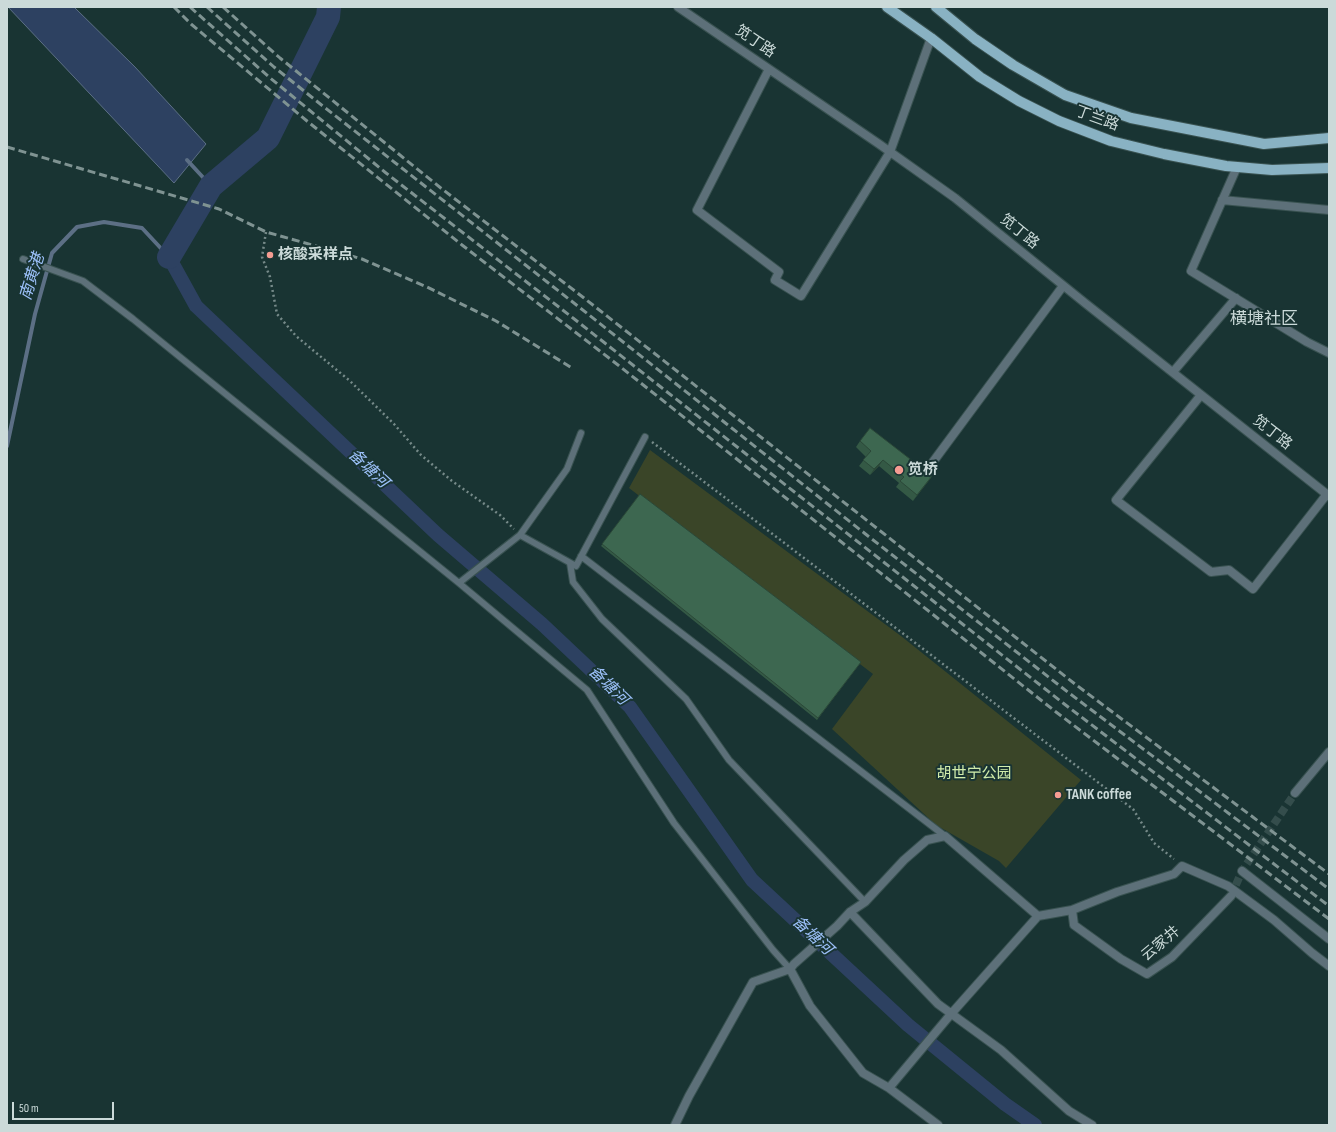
<!DOCTYPE html>
<meta charset="utf-8">
<style>
body{margin:0}
#map{position:relative;width:1336px;height:1132px;overflow:hidden;background:#193433;font-family:"Sofia Sans Condensed",sans-serif}
canvas{display:block}
.frame{position:absolute;inset:0;border:8px solid #cbdad9;pointer-events:none}
.scale{position:absolute;left:12px;top:1102px;width:102px;height:18px;box-sizing:border-box;border:2px solid #cbdad9;border-top:0;padding-left:5px;font-size:12px;line-height:14px;white-space:nowrap;color:#cbdad9;-webkit-text-stroke:3px #193433;paint-order:stroke}
</style>
<div id="map">
<canvas width="1336" height="1132"></canvas>
<div class="frame"></div>
<div class="scale">50 m</div>
</div>
<script>
const g = document.querySelector('canvas').getContext('2d');
g.lineJoin = 'round';
function fillPath(path, color) { g.fillStyle = color; g.fill(path, 'evenodd'); }
const toPath = rows => new Path2D(rows.map(r => 'M' + r).join(''));
function trace(path, color, width, dash) { g.strokeStyle = color; g.lineWidth = width; g.lineCap = dash ? 'butt' : 'round'; g.setLineDash(dash || []); g.stroke(path); }
function label(font, color, halo, rows, align = 'center') {
  g.font = font + ' "Sofia Sans Condensed","Noto Sans SC",sans-serif'; g.lineWidth = 4; g.setLineDash([]); g.textBaseline = 'middle'; g.strokeStyle = halo; g.fillStyle = color; for (const [text, x, y, turn = 0] of rows) {
    g.save(); g.translate(x, y); g.rotate((+turn || 0) * Math.PI / 180); g.textAlign = isNaN(turn) ? turn : align; if (halo) g.strokeText(text, 0, 0); g.fillText(text, 0, 0); g.restore();
  }
}
const green = toPath([
 [650,450,901,636,1081,780,1006,868,999,861,936,825,832,729,873,674,629,488]
]);
const water = toPath([
 [8,7,74,7,135,67,206,144,174,183,8,7]
]);
const stream = toPath([
 [187,160,211,186],
 [7,446,35,314,52,253,77,227,104,222,142,228,169,257]
]);
const canal = toPath([
 [169,257,196,306,438,535,542,624,630,707,752,880,908,1025,1005,1104,1035,1125]
]);
const river = toPath([
 [169,257,211,186,268,138,328,17,329,7]
]);
const streetTunnel = toPath([
 [1231,896,1242,871,1295,793]
]);
const path = toPath([
 [266,232,262,257,270,277,277,314,296,336,350,381,394,424,421,455,452,481,500,515,514,529],
 [652,442,1133,809,1154,843,1174,859]
]);
const lane = toPath([
 [23,259,83,281,133,319,459,583,587,690,674,823,773,950,790,969],
 [520,535,576,566,645,437],
 [581,556,945,836],
 [570,563,573,582,602,619,686,699,729,760,865,902],
 [459,583,520,535,567,469,581,433]
]);
const street = toPath([
 [678,7,879,144,955,198,1085,303,1329,496],
 [769,69,697,210,779,272,775,280,801,296,890,152,931,38],
 [1237,167,1191,271,1307,342,1329,353],
 [1222,200,1329,210],
 [1173,372,1236,298],
 [1201,395,1116,500,1211,572,1229,570,1253,589,1327,494],
 [927,470,1063,286],
 [1295,793,1329,752],
 [1242,871,1329,939],
 [1072,910,1074,925,1121,959,1147,974,1172,957,1231,896],
 [850,912,938,1004,1001,1050,1069,1111,1092,1125],
 [790,969,810,1006,863,1073,889,1088,938,1125],
 [889,1088,951,1014,1038,916,1072,910,1117,892,1174,874,1182,866,1228,886,1274,920,1312,953,1329,966],
 [675,1125,689,1096,753,982,790,969,794,964,837,926,850,912,865,902,904,860,927,840,945,836,1038,916]
]);
const primary = toPath([
 [887,7,931,38,980,77,1019,101,1059,121,1111,141,1164,154,1226,166,1272,170,1329,168],
 [936,7,975,39,1013,65,1065,95,1131,118,1264,144,1329,138]
]);
const rail = toPath([
 [174,7,191,24,307,121,462,245,618,365,1056,712,1329,919],
 [190,7,269,77,386,173,573,318,1063,703,1329,906],
 [207,7,274,67,319,103,579,307,868,536,1069,693,1329,889],
 [223,7,280,58,442,189,584,298,1075,684,1329,874],
 [7,147,219,209,266,232,362,259,427,287,496,321,572,368]
]);
const wall = toPath([
 [860,441,932,476,913,501,896,487,899,483,879,466,870,475,859,466,866,457,856,447],
 [640,494,861,662,817,720,601,546]
]);
const shadedWall = toPath([
 [883,460,879,466,870,475,874,469],
 [932,476,928,482,913,501,917,495]
]);
const building = toPath([
 [870,428,932,476,917,495,900,481,904,477,883,460,874,469,863,460,871,451,860,441,870,428],
 [640,494,861,662,818,718,602,544,640,494]
]);
const markers = [
 [270,255,4,"#f59c92"],
 [899,470,5,"#f59c92"],
 [1058,795,4,"#f59c92"]
];
const streetNames = [
 ["笕丁路",755,42,34],
 ["丁兰路",1097,119,20],
 ["笕丁路",1019,232,39],
 ["笕丁路",1272,433,38],
 ["云家井",1161,944,-40]
];
const poiNames = [
 ["核酸采样点",278,255],
 ["笕桥",908,470],
 ["TANK coffee",1066,795]
];
const parkNames = [
 ["胡世宁公园",974,774]
];
const waterNames = [
 ["南黄港",33,277,-73],
 ["备塘河",368,469,43],
 ["备塘河",608,686,44],
 ["备塘河",812,936,43]
];
const quarterNames = [
 ["横塘社区",1264,320]
];
fillPath(green, '#3a4528');
fillPath(water, '#2d4161');
trace(water, '#5c6f85', 1);
trace(stream, '#5c6f85', 4);
trace(canal, '#2d4161', 14);
trace(river, '#2d4161', 24);
trace(streetTunnel, '#344d4c', 8, [8, 4]);
trace(lane, '#395251', 8);
trace(street, '#395251', 10);
trace(primary, '#395251', 12);
trace(path, '#768a89', 2.5, [2, 3]);
trace(lane, '#5d7079', 6);
trace(street, '#5d7079', 8);
trace(primary, '#89b2c3', 10);
trace(rail, '#7f9392', 3, [8, 4]);
fillPath(wall, '#345945');
fillPath(shadedWall, '#2b4838');
fillPath(building, '#3d6750');
trace(building, '#2b4838', 1);
for (const [x, y, r, color] of markers) { const dot = new Path2D(); dot.arc(x, y, r, 0, 2 * Math.PI); g.fillStyle = color; g.fill(dot); trace(dot, '#193433', 1.5); }
label('15px', '#cbdad9', '#193433', streetNames);
label('bold 15px', '#cbdad9', '#193433', poiNames, 'left');
label('15px', '#d1ecab', '#193433', parkNames);
label('italic 16px', '#9cc0f9', '#193433', waterNames);
label('17px', '#cbdad9', '#193433', quarterNames);
</script>
